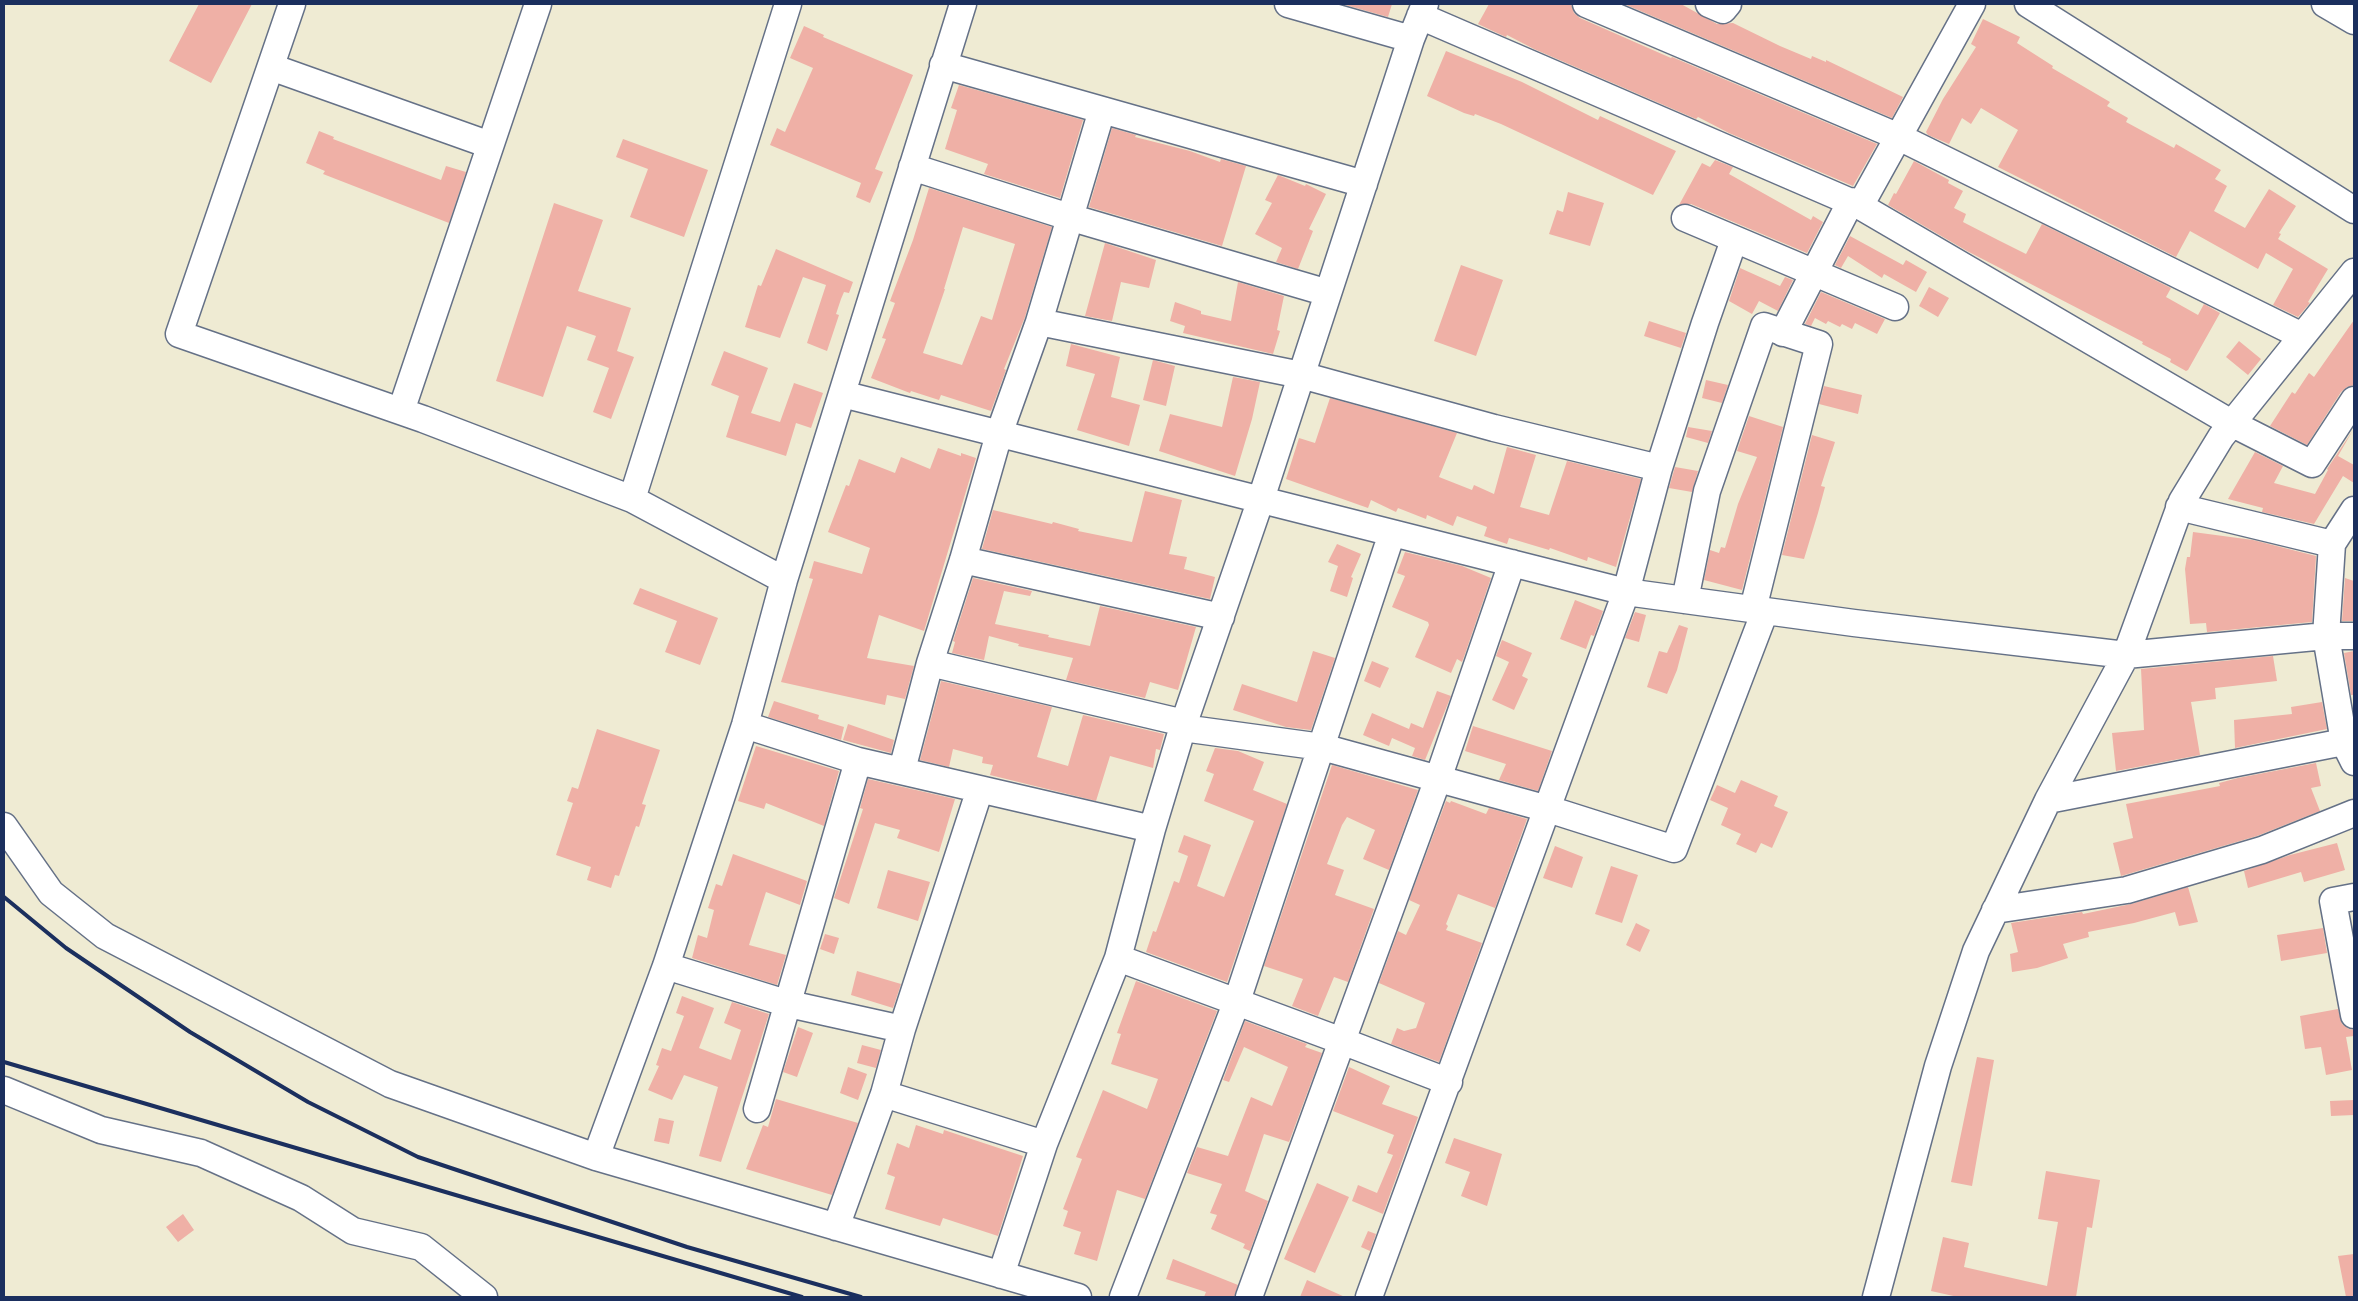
<!DOCTYPE html>
<style>
body{margin:0}
#map{position:relative;width:2358px;height:1301px;overflow:hidden;background:#efebd3;font-family:"Sorts Mill Goudy",serif}
canvas{display:block}
.frame{position:absolute;inset:0;border:5px solid #1b2f5e;pointer-events:none}
</style>
<div id="map">
<canvas width="2358" height="1301"></canvas>
<div class="frame"></div>
</div>
<script>
const g = document.querySelector('canvas').getContext('2d');
g.lineJoin = 'round';
function fillPath(path, color) { g.fillStyle = color; g.fill(path, 'evenodd'); }
const toPath = rows => new Path2D(rows.map(r => 'M' + r).join(''));
function trace(path, color, width, dash) { g.strokeStyle = color; g.lineWidth = width; g.lineCap = dash ? 'butt' : 'round'; g.setLineDash(dash || []); g.stroke(path); }
const building = toPath([
 [199,4,252,4,211,83,169,61],
 [1342,4,1392,4,1388,17],
 [1489,4,1571,4,1574,13,1580,18,1671,58,1672,57,1877,144,1853,186,1729,133,1698,117,1696,119,1534,49,1507,35,1506,37,1495,32,1478,24],
 [1624,4,1681,4,1717,24,1733,23,1780,46,1811,59,1812,56,1826,62,1826,60,1903,97,1892,118],
 [1983,19,2020,37,2017,43,2053,66,2052,68,2110,102,2107,106,2128,118,2126,122,2174,148,2176,144,2221,170,2215,179,2227,186,2214,211,2245,228,2269,189,2296,206,2279,233,2281,234,2278,239,2328,269,2308,302,2310,303,2298,317,2273,305,2293,269,2266,253,2258,269,2190,231,2176,257,1998,167,2018,130,1981,108,1971,124,1962,118,1949,144,1928,135,1926,132,1943,99,1976,47,1971,44],
 [804,26,824,35,823,37,913,75,875,169,883,172,870,203,856,197,861,183,770,145,777,128,785,132,813,68,790,58],
 [1446,51,1522,82,1598,120,1600,116,1676,151,1653,195,1501,124,1475,114,1474,116,1464,113,1427,96],
 [959,85,1083,120,1060,198,984,174,988,164,945,149,957,110,951,108],
 [1112,128,1136,135,1135,137,1190,151,1220,162,1221,159,1246,166,1222,246,1089,207],
 [319,131,334,137,333,139,441,180,446,166,466,172,449,223,323,174,325,171,306,163],
 [623,139,708,170,684,237,630,217,648,169,616,157],
 [1715,160,1733,167,1729,174,1811,220,1813,216,1823,222,1807,253,1691,204,1679,205,1702,163,1710,167],
 [1914,161,1949,180,1948,183,1963,191,1954,208,1966,214,1963,222,1998,240,2026,254,2042,224,2171,288,2166,297,2198,315,2204,304,2220,313,2188,370,2186,371,2170,362,2171,359,2142,344,2143,342,1967,251,1888,205,1894,193,1896,194],
 [1278,175,1305,186,1306,184,1326,194,1309,229,1313,231,1298,269,1276,262,1282,248,1255,234,1272,203,1265,200],
 [929,188,1052,227,1025,317,1004,369,1006,370,991,411,941,395,939,400,911,391,910,393,871,378,886,339,882,338,895,303,890,301,913,240],
 [963,227,1015,244,992,320,981,316,962,365,923,353,945,289,944,289],
 [1568,192,1604,203,1590,246,1549,234,1557,210,1563,212],
 [554,203,603,220,578,291,631,308,617,351,634,357,611,419,593,412,609,368,587,360,596,336,567,326,543,397,496,381],
 [1850,236,1903,265,1906,260,1927,272,1916,292,1884,274,1882,278,1848,256,1841,268,1835,265],
 [1105,243,1156,260,1149,288,1121,282,1112,321,1085,316],
 [776,249,853,282,849,293,844,292,841,299,836,314,839,315,827,351,807,343,826,285,803,277,780,338,745,327,758,285,761,286],
 [1461,265,1503,280,1476,356,1434,341],
 [1740,268,1780,286,1785,277,1793,280,1778,311,1759,301,1752,314,1729,301],
 [1238,282,1284,296,1277,330,1280,331,1273,354,1183,333,1185,326,1170,321,1175,302,1201,311,1201,314,1231,321],
 [1929,287,1949,298,1938,317,1919,306],
 [1821,292,1885,319,1877,334,1855,323,1852,329,1842,324,1840,327,1828,321,1826,324,1815,318,1811,326,1805,324],
 [2354,320,2354,385,2347,387,2341,392,2307,445,2270,426,2292,392,2295,394,2309,373,2314,377],
 [1649,321,1686,333,1681,348,1644,336],
 [2239,341,2261,359,2248,375,2226,357],
 [1071,344,1120,357,1111,397,1140,405,1129,446,1077,430,1095,374,1066,366],
 [724,351,768,368,751,413,780,422,794,383,823,393,811,428,796,423,786,456,726,437,739,396,711,385],
 [1153,360,1175,366,1166,406,1143,400],
 [1233,377,1260,382,1252,419,1235,476,1159,451,1170,414,1222,427],
 [1706,380,1728,385,1722,403,1702,398],
 [1824,386,1862,395,1858,414,1819,404],
 [1330,398,1457,433,1439,477,1472,490,1474,485,1494,494,1507,447,1536,455,1520,507,1549,515,1567,461,1641,479,1616,567,1588,557,1587,561,1550,548,1549,550,1509,538,1507,544,1484,536,1487,527,1457,516,1453,526,1427,515,1426,519,1398,508,1396,512,1371,500,1368,508,1286,479,1299,438,1315,443],
 [1749,416,1783,427,1742,590,1704,580,1710,550,1719,553,1721,547,1725,548,1738,504,1757,457,1737,451],
 [1688,427,1712,431,1708,443,1686,437],
 [2353,430,2338,456,2354,465,2354,483,2343,476,2314,524,2262,512,2263,508,2228,499,2255,452,2283,466,2274,483,2315,494,2328,470,2327,469],
 [1812,435,1835,442,1821,486,1825,487,1818,513,1804,559,1782,555],
 [938,448,961,456,961,453,976,458,924,631,879,615,867,658,914,666,905,699,887,695,885,705,781,682,813,579,809,578,814,561,862,574,870,548,828,532,846,485,849,486,859,459,895,473,901,457,930,469],
 [1675,467,1698,471,1692,492,1669,488],
 [1145,491,1182,500,1169,554,1187,557,1184,569,1215,577,1210,599,982,549,993,510,1052,524,1053,522,1079,529,1078,531,1132,542],
 [2193,532,2253,540,2316,556,2312,622,2207,632,2206,623,2190,624,2185,569,2187,557,2190,557],
 [1337,544,1361,554,1351,577,1353,578,1347,597,1330,591,1338,566,1328,562],
 [1405,552,1462,566,1491,578,1465,654,1462,662,1457,659,1451,673,1415,657,1429,625,1428,622,1392,607,1405,576,1397,573],
 [973,578,1032,591,1030,596,1004,591,995,624,1049,635,1048,637,1090,646,1100,606,1196,627,1178,690,1150,682,1145,698,1066,680,1073,658,1018,646,1019,644,989,636,984,660,952,653,955,642,953,641],
 [2345,578,2354,581,2354,621,2342,621],
 [640,588,718,618,700,665,665,652,677,621,633,604],
 [1575,600,1603,611,1594,636,1591,635,1586,649,1560,639],
 [1635,612,1646,615,1639,642,1625,638],
 [1679,625,1688,628,1677,670,1667,694,1647,687,1659,651,1667,653],
 [1502,640,1532,653,1522,676,1528,679,1514,710,1492,700,1509,662,1496,656],
 [1313,651,1335,658,1311,730,1286,727,1233,710,1242,684,1297,702],
 [2354,651,2354,695,2351,695,2344,653],
 [2273,656,2277,681,2215,688,2216,699,2191,702,2200,755,2116,771,2112,733,2144,730,2141,669],
 [1372,661,1389,668,1380,688,1364,681],
 [941,681,1052,707,1037,757,1068,766,1083,715,1164,734,1160,750,1156,749,1153,768,1110,756,1096,801,990,775,993,765,982,763,983,757,953,749,949,767,920,760],
 [1437,691,1451,696,1425,760,1412,756,1415,748,1392,738,1389,746,1363,735,1372,713,1409,729,1411,723,1423,728],
 [774,701,819,715,818,719,844,727,841,740,768,717],
 [2322,702,2327,729,2235,748,2234,720,2292,714,2291,707],
 [848,724,894,740,891,753,843,740],
 [1473,726,1552,751,1538,791,1499,780,1506,764,1465,751],
 [597,729,660,750,642,804,646,805,639,827,636,826,619,876,615,875,611,888,587,880,591,867,556,855,573,803,567,801,572,787,578,789],
 [756,746,839,771,824,826,766,803,764,809,738,801],
 [1215,748,1238,751,1264,762,1253,790,1287,804,1227,982,1146,952,1153,931,1156,932,1174,881,1179,883,1188,856,1178,852,1184,835,1211,845,1197,886,1224,897,1254,821,1204,801,1214,774,1206,771],
 [2316,763,2321,786,2311,788,2320,811,2257,836,2121,876,2113,843,2133,838,2126,804,2220,786,2219,783,2238,778],
 [1332,765,1418,790,1389,870,1363,859,1375,830,1347,817,1342,825,1327,864,1344,870,1335,895,1374,909,1348,982,1334,977,1318,1016,1292,1006,1303,979,1264,966],
 [868,779,955,799,939,852,897,838,900,830,875,823,849,904,834,898,863,809,860,808],
 [1741,780,1778,796,1774,806,1788,812,1772,848,1761,843,1756,853,1736,844,1741,834,1721,825,1728,808,1710,800,1717,785,1735,793],
 [1446,801,1450,803,1451,801,1486,814,1489,808,1527,819,1495,908,1458,894,1446,924,1448,926,1446,930,1482,943,1439,1062,1391,1044,1397,1028,1404,1031,1416,1028,1425,1003,1379,983,1398,931,1406,935,1420,905,1409,900],
 [2337,843,2345,870,2304,882,2301,872,2248,888,2244,871,2290,855],
 [1555,846,1583,857,1572,888,1543,878],
 [733,854,807,881,800,905,766,892,749,945,786,955,777,985,692,958,698,935,707,938,714,910,708,908,716,884,722,886],
 [1611,866,1638,875,1622,923,1595,914],
 [888,870,930,882,918,921,877,908],
 [2188,887,2198,922,2179,926,2175,912,2134,923,2088,932,2089,937,2063,944,2068,958,2037,968,2012,972,2010,954,2018,952,2011,923,2082,912,2083,914,2131,904],
 [1636,923,1650,930,1640,952,1626,945],
 [2323,928,2327,953,2281,961,2277,935],
 [825,934,839,938,834,954,820,949],
 [857,971,901,984,893,1008,851,995],
 [1136,981,1217,1011,1145,1199,1117,1190,1097,1261,1074,1254,1081,1232,1063,1226,1068,1211,1063,1209,1082,1159,1076,1157,1103,1090,1147,1109,1158,1079,1111,1064,1121,1034,1117,1033],
 [682,996,714,1008,699,1048,731,1060,741,1030,724,1023,732,1002,769,1014,721,1162,699,1156,718,1087,684,1075,672,1100,648,1090,659,1066,656,1065,662,1048,671,1051,684,1016,676,1013],
 [2338,1009,2342,1024,2349,1029,2354,1030,2354,1036,2346,1037,2352,1070,2326,1075,2321,1047,2305,1049,2300,1016],
 [1245,1021,1307,1044,1305,1047,1322,1053,1289,1142,1264,1134,1245,1191,1268,1201,1250,1251,1243,1248,1245,1244,1211,1229,1217,1215,1210,1213,1222,1184,1187,1173,1197,1147,1228,1156,1251,1097,1272,1106,1288,1067,1244,1047,1229,1082,1223,1080],
 [798,1027,813,1033,797,1077,783,1072],
 [862,1045,881,1050,876,1068,857,1063],
 [1977,1057,1994,1060,1972,1186,1951,1182],
 [848,1067,867,1074,858,1100,840,1093],
 [1349,1067,1390,1086,1382,1104,1418,1117,1383,1214,1352,1201,1358,1185,1377,1193,1393,1155,1387,1153,1394,1135,1333,1111],
 [776,1099,858,1123,832,1195,746,1169,763,1125,768,1127],
 [2354,1100,2354,1115,2331,1116,2330,1101],
 [659,1118,674,1121,669,1144,654,1141],
 [916,1125,943,1134,944,1130,1023,1156,998,1236,943,1218,940,1226,885,1209,895,1177,887,1174,897,1143,909,1148],
 [1454,1138,1502,1154,1487,1206,1461,1196,1470,1172,1445,1163],
 [2046,1171,2100,1180,2092,1228,2087,1227,2076,1297,1958,1297,1931,1291,1943,1237,1969,1243,1964,1267,2047,1286,2058,1222,2038,1219],
 [1317,1183,1349,1197,1315,1273,1284,1259],
 [183,1214,194,1230,178,1242,166,1227],
 [1368,1231,1376,1234,1370,1251,1361,1247],
 [2354,1254,2354,1297,2346,1297,2338,1256],
 [1173,1259,1238,1285,1234,1297,1204,1297,1206,1292,1166,1279],
 [1307,1280,1345,1297,1300,1297]
]);
const minor = toPath([
 [292,4,179,334,423,419,632,499,784,580],
 [1288,4,1411,39],
 [1586,4,1899,137,2302,336],
 [1709,4,1723,10,1728,4],
 [2028,4,2354,210],
 [2325,4,2354,21],
 [1420,16,1860,206,2233,424,2312,464,2354,400],
 [943,65,1364,184],
 [271,67,490,145],
 [912,167,1069,217,1328,293],
 [1860,206,1972,4],
 [1685,218,1895,307],
 [1039,322,1102,110],
 [1783,333,1851,201],
 [842,394,1626,592,1854,623,2126,655,2326,636,2354,636],
 [401,411,538,4],
 [632,499,788,4],
 [2179,507,2332,544,2354,510],
 [2332,544,2326,636,2344,742,2354,762],
 [963,560,1221,617],
 [1685,600,1707,491,1764,326,1819,344,1753,609],
 [930,663,1184,723,1190,729,1322,747,1548,809,1674,849,1765,611],
 [745,725,858,761,1152,829],
 [902,770,930,663,963,560,999,434,1039,322,1301,375,1494,428,1659,468,1705,323,1734,240],
 [2048,800,2354,740],
 [4,826,51,893,105,936,390,1084,596,1157,1078,1297],
 [2354,897,2333,901,2354,1015],
 [1995,910,2127,890,2262,850,2354,813],
 [1118,958,1342,1041,1439,776,1512,563],
 [666,966,789,1004,902,1029],
 [4,1090,101,1130,201,1153,301,1198,353,1231,421,1247,484,1297],
 [884,1094,1044,1144],
 [757,1109,858,761],
 [596,1157,666,966,745,725,784,580,963,4],
 [836,1227,884,1094,902,1029,980,789],
 [1001,1275,1044,1144,1118,958,1152,829,1184,723,1261,499,1411,39,1425,4],
 [1123,1297,1237,1001,1392,533],
 [1249,1297,1342,1041,1449,1082],
 [1369,1297,1626,592,1659,468],
 [1876,1297,1938,1066,1976,951,2048,800,2126,655,2182,501,2221,437,2354,272]
]);
const rail = toPath([
 [4,897,66,948,190,1032,308,1102,418,1157,687,1247,861,1297],
 [4,1062,802,1297]
]);
fillPath(building, '#efb0a6');
trace(minor, '#657187', 29);
trace(minor, '#fff', 26);
trace(rail, '#1b2f5e', 4);
</script>
